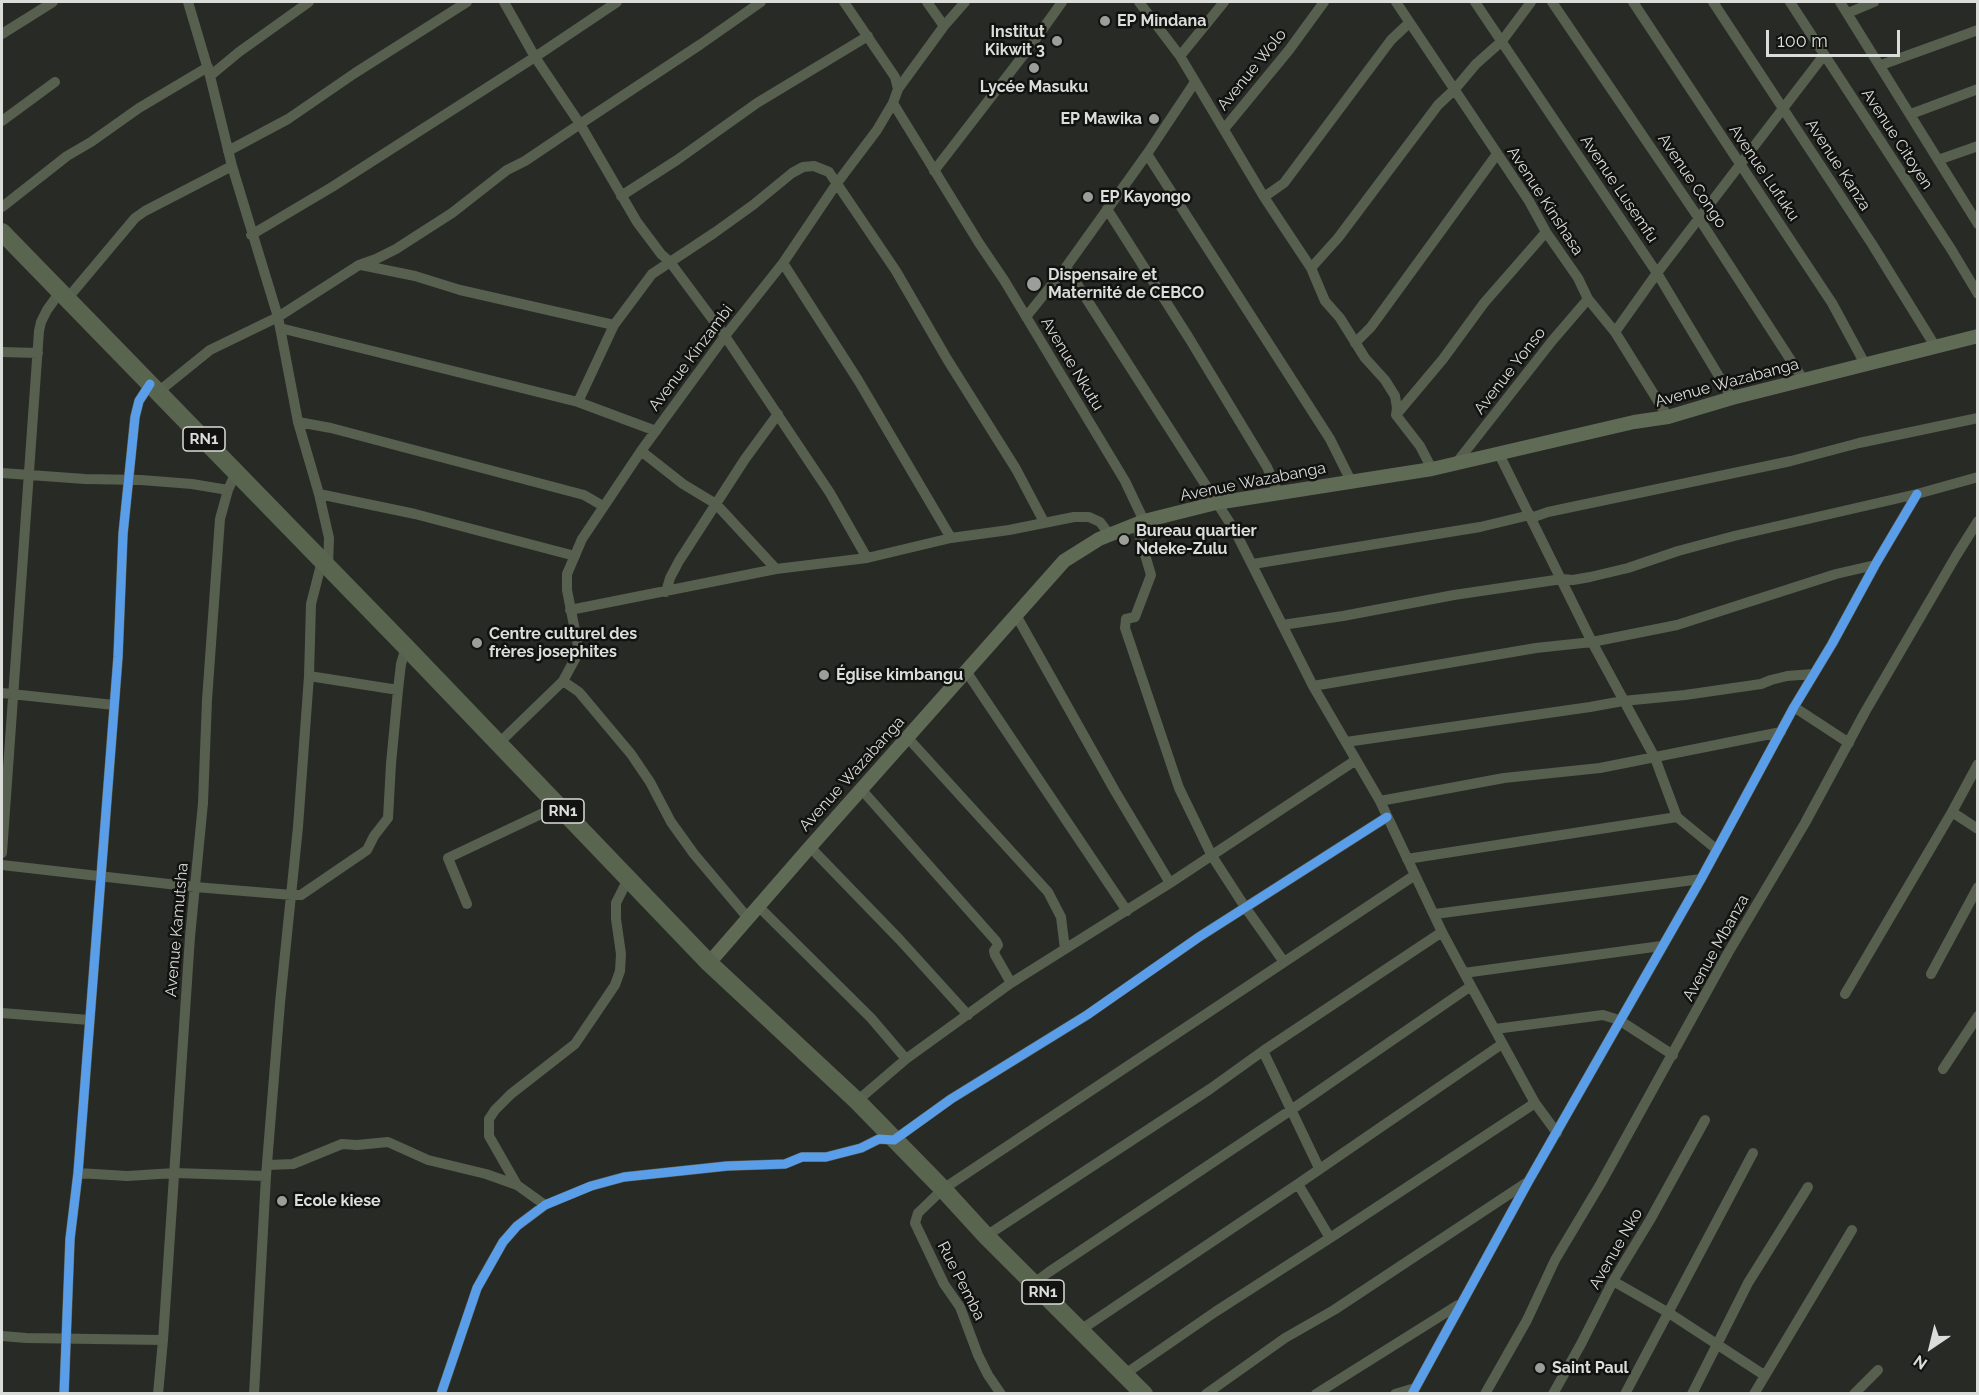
<!DOCTYPE html>
<meta charset="utf-8">
<style>
body{margin:0}
#map{position:relative;width:1979px;height:1395px;overflow:hidden;background:#282a26;font-family:Raleway,sans-serif}
canvas{display:block}
.frame{position:absolute;inset:0;border:3px solid #daddd9;pointer-events:none}
.north{position:absolute;left:1901px;top:1317px;width:60px;height:60px;-webkit-text-stroke:4px #121310;paint-order:stroke;rotate:215deg;font-size:16px;font-weight:700;line-height:24px;text-align:center;color:#daddd9}
.north::after{content:'';display:block;margin:auto;width:21px;height:27px;background:#daddd9;clip-path:polygon(50% 0,100% 100%,50% 72%,0 100%)}
.scale{position:absolute;left:1766px;top:30px;width:134px;height:27px;box-sizing:border-box;border:3px solid #daddd9;border-top:0;padding-left:8px;font-size:18px;line-height:21px;white-space:nowrap;color:#daddd9;-webkit-text-stroke:4px #121310;paint-order:stroke}
</style>
<div id="map">
<canvas width="1979" height="1395"></canvas>
<div class="frame"></div>
<div class="north">N</div>
<div class="scale">100 m</div>
</div>
<script>
const g = document.querySelector('canvas').getContext('2d');
g.lineJoin = 'round';
const toPath = rows => new Path2D(rows.map(r => 'M' + r).join(''));
function trace(path, color, width, dash) { g.strokeStyle = color; g.lineWidth = width; g.lineCap = dash ? 'butt' : 'round'; g.setLineDash(dash || []); g.stroke(path); }
function label(font, color, halo, rows, align = 'center') {
  g.font = font + ' Raleway,sans-serif'; g.lineWidth = 5; g.setLineDash([]); g.textBaseline = 'middle'; g.strokeStyle = halo; g.fillStyle = color; for (const [text, x, y, turn = 0] of rows) {
    g.save(); g.translate(x, y); g.rotate((+turn || 0) * Math.PI / 180); g.textAlign = isNaN(turn) ? turn : align; if (halo) g.strokeText(text, 0, 0); g.fillText(text, 0, 0); g.restore();
  }
}
const street = toPath([
 [188,2,210,76,232,166,278,317,298,422,319,494,329,538,328,567],
 [504,2,535,57,580,124,637,222,661,254,670,262,725,336,830,493,867,558],
 [844,2,895,77,898,89],
 [927,2,944,26],
 [1139,2,1180,56,1264,197,1311,268,1325,301,1340,318,1365,358,1385,380,1395,396,1397,408,1396,415,1420,446,1432,469],
 [1396,2,1529,201,1546,232,1578,278,1588,299,1615,332,1668,417],
 [1475,2,1657,273,1732,398],
 [1552,2,1700,220,1803,379],
 [1633,2,1832,303,1865,364],
 [1713,2,1872,244,1935,346],
 [1790,2,1951,249,1978,294],
 [1840,2,1978,224],
 [1848,13,1874,2],
 [2,34,53,2],
 [1180,56,1224,2],
 [1881,65,1978,30],
 [210,76,239,52,309,2],
 [893,103,979,243,1004,280,1125,481,1144,521],
 [1911,114,1978,89],
 [2,121,55,82],
 [1224,129,1289,50,1324,2],
 [228,151,288,119,355,73,467,2],
 [1147,154,1330,439,1351,481],
 [1938,160,1978,146],
 [934,171,1032,44,1062,2],
 [621,196,677,160,757,103,868,36],
 [1264,197,1284,183,1391,40,1409,23],
 [2,207,67,156,91,142,139,108,208,67],
 [1107,209,1189,338,1267,467,1278,492],
 [251,235,332,187,535,57,617,2],
 [783,263,858,380,951,538],
 [361,265,415,276,460,290,614,325],
 [1066,267,1235,531,1313,686,1380,801,1442,932,1471,986,1535,1103,1557,1133],
 [1311,268,1338,238,1438,105,1455,89,1476,64,1502,41,1531,2],
 [67,299,135,218,145,211,232,166],
 [1026,317,1066,267,1147,154,1195,82],
 [280,328,578,402,656,431],
 [1615,332,1657,273,1824,55],
 [1355,343,1371,327,1497,154],
 [2,352,38,353],
 [158,392,210,350,278,317,359,265,376,259,396,249,452,213,507,170,525,161,580,124,701,44,761,2],
 [578,402,614,325,652,274,714,233,753,205,792,173,803,167,814,166,829,172,896,271,947,359,1016,469,1044,522],
 [1396,415,1443,359,1484,303,1546,232],
 [298,422,331,428,584,495,603,506],
 [641,451,683,484,716,504,776,569],
 [1499,454,1592,642,1655,758,1677,817,1716,849],
 [1457,462,1552,341,1588,299],
 [2,473,85,479,141,480,192,484,228,490],
 [319,494,415,514,575,556],
 [1531,518,1548,512,1791,461,1859,443,1978,418],
 [1136,524,1151,575,1135,617,1126,619,1125,628,1179,788,1212,856,1245,907,1284,962],
 [1253,564,1480,527,1530,515],
 [666,592,670,578,679,561,745,459,778,414],
 [570,610,776,569,867,558,951,538,1009,530,1074,517,1089,517,1100,522,1109,534],
 [1016,615,1115,791,1170,883],
 [1282,625,1343,616,1454,595,1562,579,1573,580,1590,577,1628,568,1678,551,1734,536,1917,494,1978,477],
 [966,671,1127,911],
 [309,676,398,690],
 [563,681,579,692,631,754,650,782,671,822,694,854,748,918],
 [1313,686,1536,648,1592,642,1677,625,1836,574,1875,565],
 [2,693,114,705],
 [1794,707,1849,743],
 [907,737,1048,892,1061,917,1065,949],
 [1346,742,1590,707,1623,701,1685,695,1761,684,1771,680,1787,676,1813,674],
 [498,744,563,681,576,657,578,646,567,590,567,574,582,539,641,451,725,336,783,263,837,183,877,130,893,103,898,89,944,26,965,2],
 [861,789,996,941,998,945,994,951,995,955,1011,983],
 [1380,801,1504,778,1600,768,1781,732],
 [1952,812,1978,829],
 [810,847,900,940,968,1015],
 [2,853,39,331,41,322,47,310,60,292],
 [1407,859,1677,817],
 [2,865,195,887,292,895,301,895,367,850,374,836,388,818,391,764,398,690,401,664,406,647],
 [467,904,448,858,558,806],
 [758,906,871,1018,906,1059],
 [1435,914,1701,879],
 [1464,973,1661,946],
 [1931,974,1978,887],
 [1845,994,1952,812,1978,764],
 [2,1013,89,1020],
 [1495,1029,1603,1015,1619,1020,1673,1055],
 [1263,1051,1319,1168],
 [1943,1069,1978,1016],
 [857,1101,906,1059,1011,983,1170,883,1356,760],
 [268,1165,293,1164,342,1144,357,1145,388,1142,428,1160,486,1174,517,1185,545,1205],
 [78,1173,127,1176,175,1173,266,1176],
 [1298,1184,1330,1238],
 [517,1185,489,1136,489,1119,495,1110,511,1094,575,1044,615,985,620,971,621,954,616,919,616,903,628,879],
 [986,1236,1210,1089,1263,1051,1442,932],
 [1613,1281,1669,1313,1764,1375],
 [1034,1283,1049,1272,1291,1110,1471,986],
 [1079,1331,1298,1184,1502,1044],
 [2,1336,26,1338,163,1340],
 [1125,1374,1215,1312,1330,1238,1535,1103],
 [64,1394,70,1239,78,1173,118,657,123,534,135,417,139,401,150,384],
 [158,1394,163,1340,190,937,203,803,207,700,220,519,228,490,236,472],
 [254,1394,266,1176,280,1003,298,827,309,676,311,604,322,561],
 [441,1394,477,1288,503,1242,517,1226,545,1205,591,1186,624,1177,727,1166,785,1164,802,1157,826,1157,861,1148,879,1139,894,1140,951,1099,1087,1015,1199,937,1387,817],
 [1001,1394,988,1375,978,1355,960,1307,944,1284,915,1223,918,1213,943,1189,1415,875],
 [1206,1394,1285,1338,1334,1310,1526,1183],
 [1316,1394,1458,1305],
 [1395,1394,1415,1388],
 [1412,1394,1528,1182,1701,879,1794,707,1832,644,1875,565,1917,494],
 [1485,1394,1527,1320,1555,1260,1601,1183,1728,953,1805,823,1865,712,1956,556,1978,521],
 [1553,1394,1581,1344,1613,1281,1650,1220,1705,1120],
 [1625,1394,1753,1153],
 [1692,1394,1748,1283,1808,1187],
 [1754,1394,1852,1230],
 [1854,1394,1878,1370]
]);
const secondary = toPath([
 [709,963,810,847,1064,561,1099,539,1144,521,1216,503,1432,469,1634,422,1668,417,1732,398,1978,336]
]);
const highway = toPath([
 [2,232,406,647,709,963,857,1101,943,1189,986,1236,1144,1394]
]);
const cycleway = toPath([
 [64,1394,70,1239,78,1173,118,657,123,534,135,417,139,401,150,384],
 [441,1394,477,1288,503,1242,517,1226,545,1205,591,1186,624,1177,727,1166,785,1164,802,1157,826,1157,861,1148,879,1139,894,1140,951,1099,1087,1015,1199,937,1387,817],
 [1412,1394,1528,1182,1701,879,1794,707,1832,644,1875,565,1917,494]
]);
const markers = [
 [1105,21,6,"#9c9e9a"],
 [1057,41,6,"#9c9e9a"],
 [1034,68,6,"#9c9e9a"],
 [1154,119,6,"#9c9e9a"],
 [1088,197,6,"#9c9e9a"],
 [1034,284,8,"#9c9e9a"],
 [1124,540,6,"#9c9e9a"],
 [477,643,6,"#9c9e9a"],
 [824,675,6,"#9c9e9a"],
 [282,1201,6,"#9c9e9a"],
 [1540,1368,6,"#9c9e9a"]
];
const shields = [
 [204,439,42],
 [563,811,42],
 [1043,1292,42]
];
const shieldNames = [
 ["RN1",204,439],
 ["RN1",563,811],
 ["RN1",1043,1292]
];
const poiNames = [
 ["EP Mindana",1117,21],
 ["Institut",1045,32,"right"],
 ["Kikwit 3",1045,50,"right"],
 ["Lycée Masuku",1034,87,"center"],
 ["EP Mawika",1142,119,"right"],
 ["EP Kayongo",1100,197],
 ["Dispensaire et",1048,275],
 ["Maternité de CEBCO",1048,293],
 ["Bureau quartier",1136,531],
 ["Ndeke-Zulu",1136,549],
 ["Centre culturel des",489,634],
 ["frères josephites",489,652],
 ["Église kimbangu",836,675],
 ["Ecole kiese",294,1201],
 ["Saint Paul",1552,1368]
];
const streetNames = [
 ["Avenue Wolo",1252,70,-51],
 ["Avenue Citoyen",1897,139,57],
 ["Avenue Kanza",1838,165,57],
 ["Avenue Lufuku",1764,173,56],
 ["Avenue Congo",1692,181,56],
 ["Avenue Lusemfu",1619,189,56],
 ["Avenue Kinshasa",1545,201,57],
 ["Avenue Kinzambi",691,358,-53],
 ["Avenue Nkutu",1072,364,59],
 ["Avenue Yonso",1510,371,-52],
 ["Avenue Wazabanga",1727,383,-15],
 ["Avenue Wazabanga",1253,482,-11],
 ["Avenue Wazabanga",852,774,-48],
 ["Avenue Kamutsha",177,930,-85],
 ["Avenue Mbanza",1716,948,-61],
 ["Avenue Nko",1616,1249,-60],
 ["Rue Pemba",961,1281,63]
];
trace(street, '#575f4f', 10);
trace(secondary, '#606b56', 14);
trace(highway, '#5a654f', 18);
trace(cycleway, '#5a9eea', 9);
for (const [x, y, r, color] of markers) { const dot = new Path2D(); dot.arc(x, y, r, 0, 2 * Math.PI); g.fillStyle = color; g.fill(dot); trace(dot, '#121310', 2); }
for (const [x, y, w] of shields) { const box = new Path2D(); box.roundRect(x - w / 2, y - 12, w, 24, 4.5); g.fillStyle = '#121310'; g.fill(box); trace(box, '#daddd9', 1.5); }
label('bold 15px', '#daddd9', null, shieldNames);
label('bold 16px', '#daddd9', '#121310', poiNames, 'left');
label('16px', '#daddd9', '#121310', streetNames);
</script>
